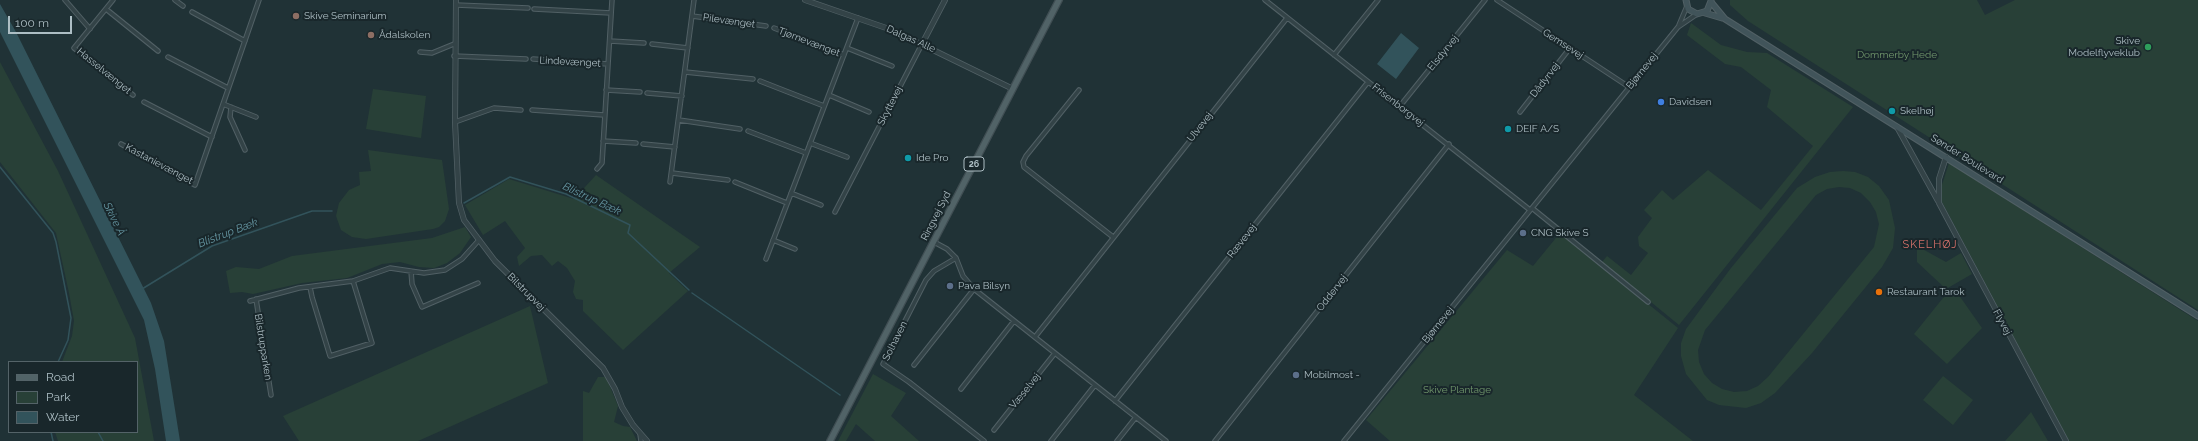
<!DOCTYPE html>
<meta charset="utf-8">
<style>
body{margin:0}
#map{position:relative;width:2198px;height:441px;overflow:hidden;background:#203236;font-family:Raleway,sans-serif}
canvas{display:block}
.legend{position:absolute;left:8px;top:361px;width:130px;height:72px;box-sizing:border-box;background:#19272b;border:1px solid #546368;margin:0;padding:5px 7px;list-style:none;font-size:12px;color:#adbec4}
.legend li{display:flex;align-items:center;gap:8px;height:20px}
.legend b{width:20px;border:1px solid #546368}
.scale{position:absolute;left:8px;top:16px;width:64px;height:18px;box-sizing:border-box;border:2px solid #adbec4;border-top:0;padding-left:5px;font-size:12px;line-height:14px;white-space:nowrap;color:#adbec4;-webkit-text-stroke:3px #19272b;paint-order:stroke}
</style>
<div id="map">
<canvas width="2198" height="441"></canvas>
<ul class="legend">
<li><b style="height:5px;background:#516367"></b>Road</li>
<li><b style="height:11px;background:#284037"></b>Park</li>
<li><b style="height:11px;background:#32535b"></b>Water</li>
</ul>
<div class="scale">100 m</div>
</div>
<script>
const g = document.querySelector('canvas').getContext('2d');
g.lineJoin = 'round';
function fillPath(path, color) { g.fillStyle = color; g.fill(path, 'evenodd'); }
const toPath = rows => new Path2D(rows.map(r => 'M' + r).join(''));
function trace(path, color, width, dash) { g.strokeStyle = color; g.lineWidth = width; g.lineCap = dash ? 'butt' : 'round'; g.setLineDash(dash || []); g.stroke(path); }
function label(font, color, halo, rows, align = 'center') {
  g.font = font + ' Raleway,sans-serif'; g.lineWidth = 4; g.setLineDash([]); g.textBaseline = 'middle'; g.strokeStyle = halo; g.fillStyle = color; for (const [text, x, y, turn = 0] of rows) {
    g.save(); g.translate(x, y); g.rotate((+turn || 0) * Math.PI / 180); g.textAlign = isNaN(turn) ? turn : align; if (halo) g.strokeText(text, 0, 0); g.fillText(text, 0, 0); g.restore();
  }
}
const green = toPath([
 [1730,0,1977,0,1985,15,2015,0,2198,0,2198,310,1748,21,1730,5],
 [1691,23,1721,45,1747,52,1767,53,1853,107,1679,325,1602,262,1607,256,1631,275,1648,253,1639,246,1638,237,1652,218,1644,210,1662,190,1673,200,1708,170,1761,210,1813,146,1767,107,1771,90,1741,67,1725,64,1687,35],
 [0,62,58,171,135,338,154,441,58,441,55,432,137,432,137,362,62,362,72,336,74,321,69,293,56,233,0,162],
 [373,89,426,96,421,138,366,129],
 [368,150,442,160,449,209,445,221,439,227,433,229,366,239,352,237,341,230,336,216,339,203,349,190,360,185,359,172,371,171],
 [1949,163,2198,321,2198,441,2069,441,1942,202,1941,188],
 [1843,171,1855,172,1868,177,1879,186,1889,200,1895,228,1893,248,1882,267,1812,353,1775,393,1761,403,1746,408,1719,405,1707,400,1686,374,1681,356,1681,343,1686,329,1731,268,1797,188,1815,177,1830,172],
 [1839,187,1850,188,1861,193,1870,202,1876,212,1879,224,1874,247,1768,377,1758,386,1747,391,1734,392,1722,389,1712,383,1704,374,1699,362,1698,350,1705,330,1816,195,1827,189],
 [596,175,700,247,669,273,688,291,623,350,583,311,583,300,576,299,573,292,575,281,567,268,558,261,552,266,542,255,531,256,519,266,517,257,525,248,505,221,483,235,465,205,509,179,574,199],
 [465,227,471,237,460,253,447,263,434,268,419,267,400,262,382,264,347,278,302,283,253,294,242,292,230,293,226,271,236,267,259,269,292,256,432,238],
 [1560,233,1678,328,1634,395,1693,441,1390,441,1366,420,1507,250,1533,266],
 [1917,246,1946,262,1961,253,1972,274,1946,289,1917,262],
 [1956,291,1982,328,1947,364,1914,334,1943,298],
 [530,306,548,383,418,441,299,441,283,416],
 [873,374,906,393,891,416,919,441,875,441,856,424,846,441,838,441],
 [1943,376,1973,400,1953,425,1923,400],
 [598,377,606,377,618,406,614,422,623,426,630,427,637,441,583,441,583,391,589,393],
 [2031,412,2048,441,2005,441,2025,419]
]);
const water = toPath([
 [0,4,16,32,151,303,164,341,180,441,166,441,155,369,144,320,0,32],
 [1401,33,1419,48,1396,79,1377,64]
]);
const stream = toPath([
 [0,167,53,233,56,242,71,318,68,340,58,362],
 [464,203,510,177,566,194,630,225,628,233,689,290],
 [142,289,212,246,312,211,332,211],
 [692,293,840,395],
 [51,432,53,441],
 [98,432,103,441]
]);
const minor = toPath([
 [65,0,90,29],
 [113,0,74,48,133,95],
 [175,0,183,6],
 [1265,0,1530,210],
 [1497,0,1629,87],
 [456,5,528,8],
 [106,9,158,51],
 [534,9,611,13],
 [192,12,245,41],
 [692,16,766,26],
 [1679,25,1687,6],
 [774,28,844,55],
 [610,41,644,43],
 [652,44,688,48],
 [847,48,892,66],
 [420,52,432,53,454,44],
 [1334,55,1378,0],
 [454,56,526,59],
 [168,57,228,88],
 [533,59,608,64],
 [685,72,753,79],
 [760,81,824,106],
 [606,90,640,92],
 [1079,90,1026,156,1023,162,1024,167,1113,237],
 [647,93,682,96],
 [829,95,869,112],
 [144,102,212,137],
 [223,104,256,117],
 [1400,106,1485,0],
 [231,107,230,117,245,150],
 [532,110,604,115],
 [1520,112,1570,48],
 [679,120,740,129],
 [455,122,494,108,521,110],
 [748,131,806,153],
 [603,141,636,143],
 [810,143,847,157],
 [121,144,195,185,259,0],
 [643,144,675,147],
 [597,169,602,163,612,0],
 [672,173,728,180],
 [670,182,694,0],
 [735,182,787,203],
 [791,193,821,205],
 [1532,208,1648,302],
 [835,212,922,44],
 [773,240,795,249],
 [934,242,947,249,956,258,963,276,974,289,1166,441],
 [956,258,934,271,926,280,883,364,909,382,984,441],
 [766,259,858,18],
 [411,271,412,284,422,307,478,283],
 [310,287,312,297,330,356,372,343,353,281],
 [256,299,271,395],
 [250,301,299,288,353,281,390,268,424,273,445,270,462,259,479,240],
 [1035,337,1287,18],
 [914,365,974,289],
 [961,389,1014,321],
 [1115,401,1368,82],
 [994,430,1055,353],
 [640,434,641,441],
 [1051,441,1095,385],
 [1117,441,1136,417],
 [1215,441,1449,144],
 [1344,441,1678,27,1697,14]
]);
const tertiary = toPath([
 [456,0,455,122,459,203,464,220,495,261,603,368,615,389,622,407,633,425,647,441],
 [805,0,892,30,1013,89],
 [922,44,945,0],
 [1897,127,1938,201],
 [1946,157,1939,179,1939,203,2066,441]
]);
const secondary = toPath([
 [1686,0,1688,9,1697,14,1707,11,1711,1],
 [1711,2,1725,19,2198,316],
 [1705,13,1722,18]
]);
const primary = toPath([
 [830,441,1059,0]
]);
const markers = [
 [296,16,4,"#8d6e63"],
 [371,35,4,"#8d6e63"],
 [2148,47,4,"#2e9e5b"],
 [1661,102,4,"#3f7fe0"],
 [1892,111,4,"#0f9aa8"],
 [1508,129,4,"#0f9aa8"],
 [908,158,4,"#0f9aa8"],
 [1523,233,4,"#5c6f8a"],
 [950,286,4,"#5c6f8a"],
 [1879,292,4,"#e8710a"],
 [1296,375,4,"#5c6f8a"]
];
const shields = [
 [974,164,20]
];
const shieldNames = [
 ["26",974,164]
];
const poiNames = [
 ["Skive Seminarium",304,16],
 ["Ådalskolen",379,35],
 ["Skive",2140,41,"right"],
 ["Modelflyveklub",2140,53,"right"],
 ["Davidsen",1669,102],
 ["Skelhøj",1900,111],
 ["DEIF A/S",1516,129],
 ["Ide Pro",916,158],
 ["CNG Skive S",1531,233],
 ["Pava Bilsyn",958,286],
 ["Restaurant Tarok",1887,292],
 ["Mobilmost -",1304,375]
];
const streetNames = [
 ["Pilevænget",729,21,8],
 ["Dalgas Alle",911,39,24],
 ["Tjørnevænget",809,42,21],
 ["Gemsevej",1563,44,33],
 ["Elsdyrvej",1443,53,-51],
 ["Lindevænget",570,62,3],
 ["Hasselvænget",104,71,39],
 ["Bjørnevej",1642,71,-51],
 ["Dådyrvej",1545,80,-52],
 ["Frisenborgvej",1398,105,38],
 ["Skyttevej",890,106,-63],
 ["Ulvevej",1200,127,-52],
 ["Sønder Boulevard",1967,159,32],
 ["Kastanievænget",159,164,28],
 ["Ringvej Syd",936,216,-63],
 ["Rævevej",1242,241,-52],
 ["Bilstrupvej",526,292,45],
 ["Oddervej",1332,293,-52],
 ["Flyvej",2002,322,62],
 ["Bjørnevej",1438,325,-51],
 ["Solhaven",895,341,-63],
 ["Bilstrupparken",263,347,81],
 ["Væselvej",1025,391,-51]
];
const parkNames = [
 ["Dommerby Hede",1897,55],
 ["Skive Plantage",1457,390]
];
const waterNames = [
 ["Blistrup Bæk",592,199,25],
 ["Skive Å",114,219,64],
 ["Blistrup Bæk",228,233,-21]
];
const neighbourhoodNames = [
 ["SKELHØJ",1930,245]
];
fillPath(green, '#284037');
fillPath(water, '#32535b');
trace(stream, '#32535b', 1.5);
trace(minor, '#516065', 5.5);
trace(tertiary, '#516065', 6);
trace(secondary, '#516065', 7);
trace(primary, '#404e53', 8);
trace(minor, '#334347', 3.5);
trace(tertiary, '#334347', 4.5);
trace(secondary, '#41545a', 5);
trace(primary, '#516367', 5.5);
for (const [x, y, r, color] of markers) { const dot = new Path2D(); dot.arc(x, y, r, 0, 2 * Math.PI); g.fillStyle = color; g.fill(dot); trace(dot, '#19272b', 1.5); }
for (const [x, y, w] of shields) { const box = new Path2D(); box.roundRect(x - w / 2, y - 7, w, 14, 3); g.fillStyle = '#19272b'; g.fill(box); trace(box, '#adbec4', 1); }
label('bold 9px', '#adbec4', null, shieldNames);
label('10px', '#adbec4', '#19272b', poiNames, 'left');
label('10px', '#adbec4', '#19272b', streetNames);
label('10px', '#73996d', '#19272b', parkNames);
label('italic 11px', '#6697a3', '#19272b', waterNames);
g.letterSpacing = '1px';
label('11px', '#d6716a', '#19272b', neighbourhoodNames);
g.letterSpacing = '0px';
</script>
